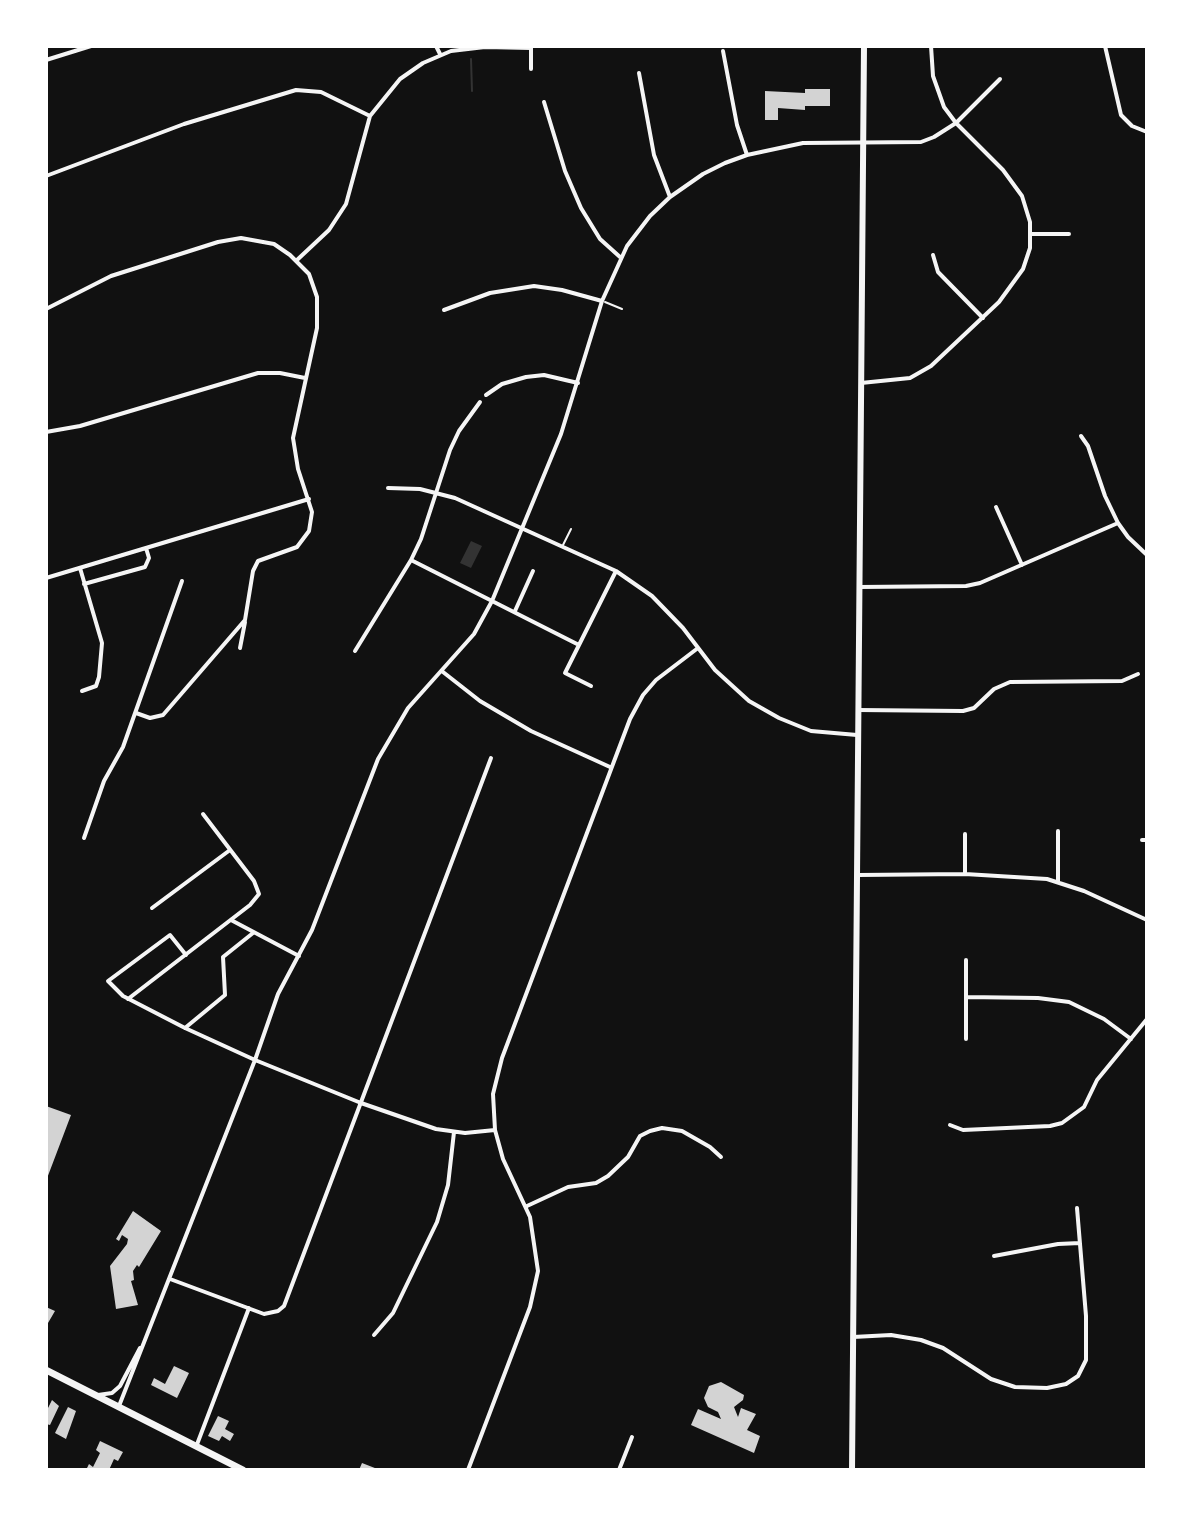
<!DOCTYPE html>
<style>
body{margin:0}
#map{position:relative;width:1193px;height:1516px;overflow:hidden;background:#111;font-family:Rubik,sans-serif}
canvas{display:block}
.frame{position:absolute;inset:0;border:48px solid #fff;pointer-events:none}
</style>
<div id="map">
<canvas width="1193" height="1516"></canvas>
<div class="frame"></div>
</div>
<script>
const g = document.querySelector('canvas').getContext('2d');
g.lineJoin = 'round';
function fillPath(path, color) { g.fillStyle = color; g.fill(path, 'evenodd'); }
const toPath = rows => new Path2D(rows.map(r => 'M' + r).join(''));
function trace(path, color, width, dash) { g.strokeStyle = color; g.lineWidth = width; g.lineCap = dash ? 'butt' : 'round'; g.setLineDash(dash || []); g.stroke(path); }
const water = toPath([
 [471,541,482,546,471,568,460,563]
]);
const stream = toPath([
 [471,59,472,91]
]);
const building = toPath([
 [805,89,830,89,830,106,805,106,805,110,778,108,778,120,765,120,765,91,805,93],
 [46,1106,71,1115,46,1181],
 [133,1211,161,1231,139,1267,137,1265,133,1271,134,1280,131,1281,138,1305,116,1309,110,1266,127,1244,128,1239,122,1235,119,1241,116,1239],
 [46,1307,55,1311,48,1323,46,1322],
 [174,1366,189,1373,177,1398,151,1385,154,1378,165,1384],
 [721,1382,744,1395,743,1400,734,1407,738,1417,741,1408,756,1414,747,1430,760,1436,754,1453,691,1425,698,1409,721,1419,718,1412,708,1407,704,1398,709,1386],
 [52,1400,59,1406,50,1425,46,1424,46,1412],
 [68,1407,76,1411,66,1439,55,1433],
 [218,1416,229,1421,225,1429,234,1434,230,1441,222,1436,219,1441,208,1436],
 [100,1441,123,1452,118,1461,114,1459,109,1470,86,1470,89,1464,93,1467,100,1453,96,1450],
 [362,1463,380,1470,359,1470]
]);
const service = toPath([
 [605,302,622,309],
 [563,545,571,529]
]);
const minor = toPath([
 [436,46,440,54],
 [1105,46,1121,115,1132,126,1147,132],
 [531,48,531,69],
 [723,51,737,125,747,155],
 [46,60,91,46],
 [639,73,654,155,670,197],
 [544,102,565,171,581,208,600,239,620,257],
 [46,176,184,124,296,90,321,92,370,116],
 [1031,234,1069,234],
 [933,255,938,272,983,318],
 [297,260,329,230,346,204,370,116,400,79,423,63,451,51,485,47,531,48],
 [46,309,111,276,218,242,241,238,274,244,290,255,309,274,317,297,317,328,293,438,298,469,312,512,309,531,297,547,258,561,253,571,245,620,163,715,150,718,136,713],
 [444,310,490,293,534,286,562,290,602,301],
 [861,383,910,378,931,366,999,302,1023,269,1030,248,1030,222,1022,196,1003,170,956,123,944,107,933,76,931,46],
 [486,395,502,384,526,377,544,375,578,383],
 [46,432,80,426,258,373,280,373,305,378],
 [1081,436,1088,446,1105,496,1118,523,1128,537,1147,555],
 [388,488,420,489,455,498,616,571,652,596,683,628,715,670,749,701,779,718,811,731,857,735],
 [996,507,1022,565],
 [411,560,579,645],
 [80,568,102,643,99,677,96,686,82,691],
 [46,578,309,499],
 [84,584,145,567,149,558,146,548],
 [859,587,966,586,980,583,1118,523],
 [515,611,533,571],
 [240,648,245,622],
 [355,651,411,560,421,539,450,450,459,431,480,402],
 [443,672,480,701,531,731,610,767],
 [591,686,565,673,616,571],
 [858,710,963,711,974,708,994,689,1010,682,1122,681,1138,674],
 [84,838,104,781,123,747,182,581],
 [1142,840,1147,840],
 [965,874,965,834],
 [858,875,965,874,1047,879,1084,891,1147,920],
 [1058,882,1058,831],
 [152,908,230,850],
 [231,920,299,956],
 [186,955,170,935,108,981,123,996,185,1028,255,1060,361,1103,436,1129,465,1133,495,1130],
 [966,997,1038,998,1069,1002,1104,1019,1131,1039],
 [128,999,250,905,259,894,254,881,203,814],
 [185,1028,225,995,223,957,253,933],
 [966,1039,966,960],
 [950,1125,963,1130,1050,1126,1062,1123,1084,1107,1097,1080,1147,1019],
 [527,1206,568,1187,596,1183,608,1176,628,1157,640,1136,650,1131,662,1128,682,1131,710,1147,721,1157],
 [994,1256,1058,1244,1080,1243],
 [170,1279,264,1314,278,1311,284,1306,491,758],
 [374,1335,393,1313,437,1222,448,1185,454,1132],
 [853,1337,891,1335,921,1340,943,1348,991,1379,1015,1387,1047,1388,1066,1384,1078,1376,1086,1360,1086,1316,1077,1208],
 [98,1395,112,1393,120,1386,140,1348],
 [119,1406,255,1060,278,994,312,930,378,759,408,708,474,634,492,601,561,434,602,301,627,246,650,216,670,197,703,174,725,163,747,155,803,143,921,142,934,137,956,123,1000,79],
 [196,1447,249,1308],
 [468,1470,530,1307,538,1271,530,1217,503,1159,495,1130,493,1094,502,1058,630,719,643,695,656,680,698,648],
 [619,1470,632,1437]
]);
const secondary = toPath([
 [852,1470,864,46]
]);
const trunk = toPath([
 [46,1370,243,1470]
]);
fillPath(water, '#333');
trace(stream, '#333', 2);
fillPath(building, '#d3d3d3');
trace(service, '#f5f5f5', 2);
trace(minor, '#f5f5f5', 4);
trace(secondary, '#f5f5f5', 6);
trace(trunk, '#f5f5f5', 7);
</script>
